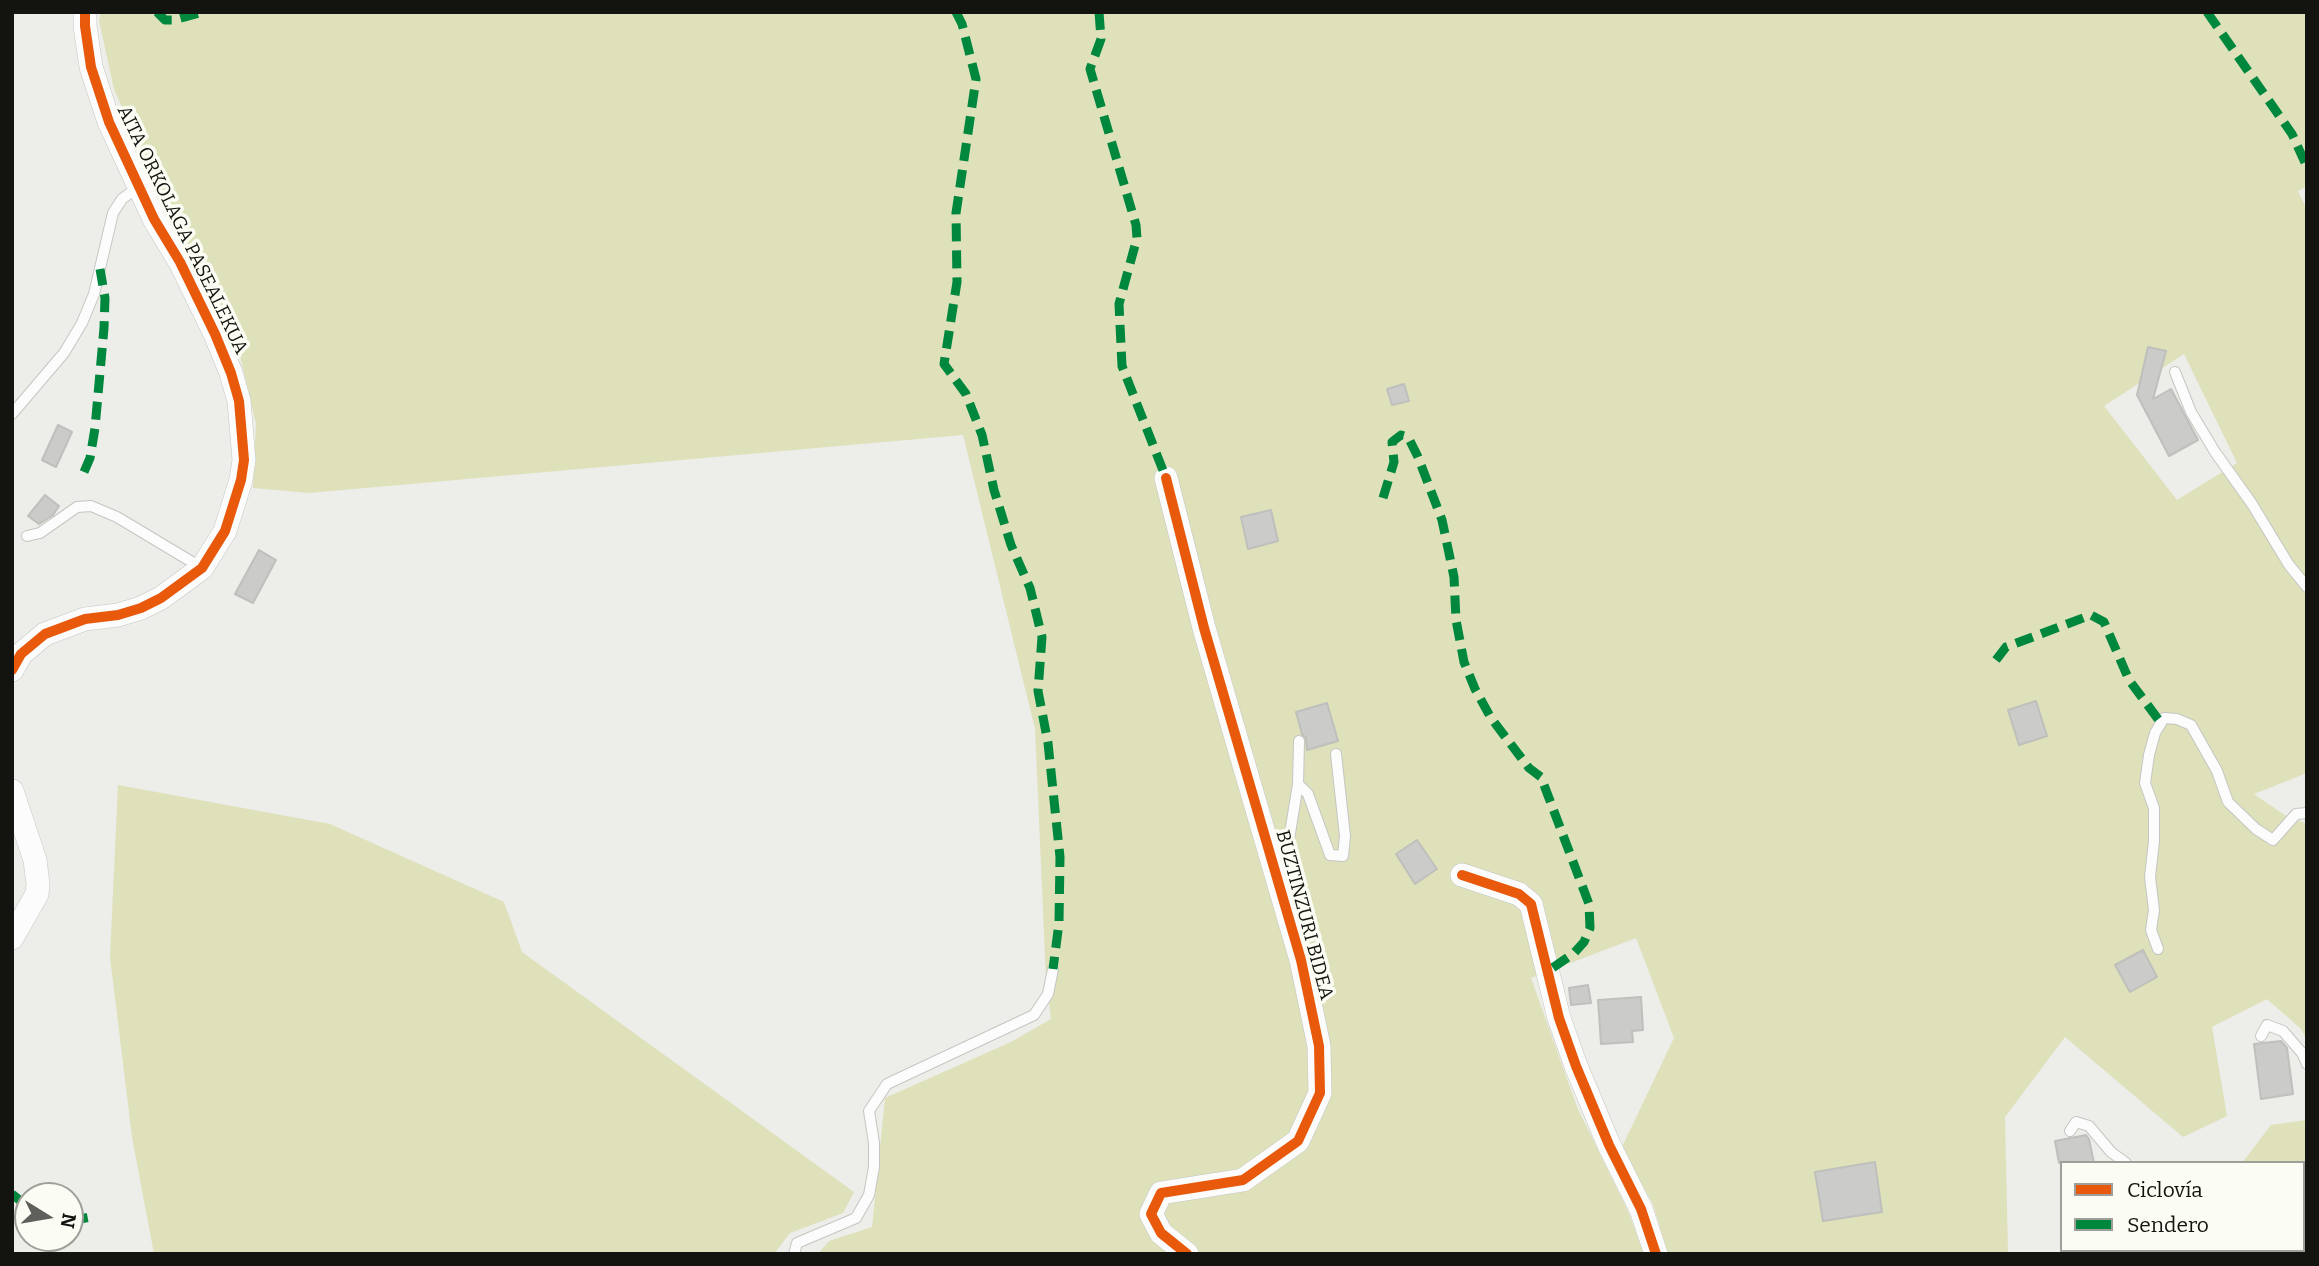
<!DOCTYPE html>
<meta charset="utf-8">
<style>
body{margin:0}
#map{position:relative;width:2319px;height:1266px;overflow:hidden;background:#edede9;font-family:Bitter,serif}
canvas{display:block}
.frame{position:absolute;inset:0;border:14px solid #131310;pointer-events:none}
.legend{position:absolute;left:2060px;top:1161px;width:245px;height:91px;box-sizing:border-box;background:#fbfdf4;border:2px solid #9e9f99;margin:0;padding:9px 12px;list-style:none;font-size:21px;color:#131310}
.legend li{display:flex;align-items:center;gap:14px;height:35px}
.legend b{width:35px;border:2px solid #9e9f99}
.north{position:absolute;left:14px;top:1182px;width:70px;height:70px;box-sizing:border-box;background:#fbfdf4;border:2px solid #9e9f99;border-radius:50%;rotate:101deg;font-size:19px;font-weight:700;line-height:28px;text-align:center;color:#131310}
.north::after{content:'';display:block;margin:auto;width:24px;height:32px;background:#5f5f5c;clip-path:polygon(50% 0,100% 100%,50% 72%,0 100%)}
</style>
<div id="map">
<canvas width="2319" height="1266"></canvas>
<div class="frame"></div>
<ul class="legend">
<li><b style="height:9px;background:#e8590c"></b>Ciclovía</li>
<li><b style="height:9px;background:#00873e"></b>Sendero</li>
</ul>
<div class="north">N</div>
</div>
<script>
const g = document.querySelector('canvas').getContext('2d');
g.lineJoin = 'round';
function fillPath(path, color) { g.fillStyle = color; g.fill(path, 'evenodd'); }
const toPath = rows => new Path2D(rows.map(r => 'M' + r).join(''));
function trace(path, color, width, dash) { g.strokeStyle = color; g.lineWidth = width; g.lineCap = dash ? 'butt' : 'round'; g.setLineDash(dash || []); g.stroke(path); }
function label(font, color, halo, rows, align = 'center') {
  g.font = font + ' Bitter,serif'; g.lineWidth = 7; g.setLineDash([]); g.textBaseline = 'middle'; g.strokeStyle = halo; g.fillStyle = color; for (const [text, x, y, turn = 0] of rows) {
    g.save(); g.translate(x, y); g.rotate((+turn || 0) * Math.PI / 180); g.textAlign = isNaN(turn) ? turn : align; if (halo) g.strokeText(text, 0, 0); g.fillText(text, 0, 0); g.restore();
  }
}
const green = toPath([
 [101,12,2307,12,2307,186,2298,191,2307,210,2307,773,2254,794,2283,814,2307,824,2307,1040,2301,1029,2267,999,2212,1027,2227,1116,2183,1137,2065,1037,2005,1117,2008,1254,1668,1254,1653,1204,1621,1149,1674,1038,1636,938,1531,978,1577,1107,1628,1211,1644,1254,818,1254,829,1241,872,1227,885,1098,1011,1042,1051,1019,1046,979,1035,729,963,435,309,493,253,488,256,424,237,343,158,188,114,89,99,21],
 [2184,354,2237,463,2177,500,2104,406],
 [118,785,330,824,504,902,522,952,854,1192,843,1213,790,1233,774,1254,154,1254,132,1137,110,957],
 [2307,1120,2307,1254,2075,1254,2075,1250,2303,1250,2303,1163,2242,1163,2271,1125]
]);
const building = toPath([
 [2148,347,2166,351,2153,399,2171,389,2198,440,2169,456,2137,395,2148,347],
 [1404,384,1409,401,1392,405,1387,389,1404,384],
 [58,425,72,432,56,467,42,460,58,425],
 [45,495,59,506,53,515,39,524,28,516,45,495],
 [1271,510,1278,541,1248,549,1241,517,1271,510],
 [259,550,276,560,253,603,235,594,259,550],
 [2036,701,2047,736,2019,745,2008,710,2036,701],
 [1327,703,1338,741,1307,750,1306,738,1302,734,1296,712,1327,703],
 [1417,840,1437,869,1415,884,1396,854,1417,840],
 [2143,950,2157,977,2130,992,2115,965,2143,950],
 [1588,985,1591,1003,1571,1005,1569,988,1588,985],
 [1641,997,1643,1030,1632,1031,1633,1042,1601,1044,1598,1000,1641,997],
 [2281,1041,2287,1048,2293,1094,2261,1099,2254,1044,2281,1041],
 [2086,1135,2089,1139,2094,1163,2059,1163,2055,1141,2086,1135],
 [1875,1162,1882,1212,1823,1221,1815,1172,1875,1162]
]);
const lane = toPath([
 [2175,372,2191,412,2215,452,2252,504,2289,565,2307,587],
 [12,414,64,353,82,323,94,294,113,213,122,199,138,187],
 [27,536,40,533,77,507,91,506,117,517,202,568],
 [1298,784,1308,794,1330,855,1343,856,1345,836,1336,754],
 [1283,876,1298,784,1299,741],
 [2158,949,2151,930,2154,910,2150,877,2154,841,2154,808,2145,783,2149,755,2155,733,2164,718,2177,719,2191,725,2217,771,2228,802,2256,829,2273,840,2296,814,2307,813],
 [2261,1036,2267,1025,2283,1031,2302,1053,2307,1064],
 [2070,1131,2076,1122,2089,1126,2111,1152,2126,1163],
 [2233,1250,2233,1254],
 [2283,1250,2287,1254],
 [794,1254,797,1243,856,1218,869,1195,874,1167,874,1143,869,1111,887,1084,1034,1015,1048,994,1053,969]
]);
const street = toPath([
 [1166,478,1204,628,1301,960,1319,1046,1320,1093,1298,1141,1243,1180,1161,1193,1151,1214,1161,1233,1187,1254],
 [12,670,21,654,45,634,85,619,118,615,141,608,161,598,202,568,225,531,241,480,244,460,239,401,231,373,215,334,180,262,154,219,109,122,91,67,85,26,85,12],
 [12,791,35,860,38,884,37,894,12,938],
 [1462,875,1519,894,1531,904,1559,1018,1576,1066,1609,1145,1641,1209,1656,1254]
]);
const quiet = toPath([
 [157,12,165,20,174,20,203,12],
 [956,12,962,24,976,79,956,213,957,282,944,364,966,394,982,435,994,490,1011,545,1030,588,1042,637,1038,691,1048,743,1060,857,1059,923,1053,969],
 [1099,12,1101,39,1090,69,1136,225,1137,238,1119,304,1122,366,1166,478],
 [2207,12,2292,134,2307,167],
 [84,472,90,458,95,428,104,328,105,298,100,269],
 [1383,498,1394,462,1392,442,1401,435,1408,437,1418,457,1442,520,1454,577,1456,620,1464,662,1475,689,1491,718,1529,768,1541,777,1589,904,1590,928,1584,942,1574,953,1548,971],
 [1996,660,2006,647,2091,615,2104,622,2129,680,2161,723],
 [12,1194,28,1207],
 [70,1221,90,1217]
]);
const cycleway = toPath([
 [1166,478,1204,628,1301,960,1319,1046,1320,1093,1298,1141,1243,1180,1161,1193,1151,1214,1161,1233,1187,1254],
 [12,670,21,654,45,634,85,619,118,615,141,608,161,598,202,568,225,531,241,480,244,460,239,401,231,373,215,334,180,262,154,219,109,122,91,67,85,26,85,12],
 [1462,875,1519,894,1531,904,1559,1018,1576,1066,1609,1145,1641,1209,1656,1254]
]);
const streetNames = [
 ["AITA ORKOLAGA PASEALEKUA",182,230,64],
 ["BUZTINZURI BIDEA",1304,915,75]
];
fillPath(green, '#dee1ba');
fillPath(building, '#cbcbc9');
trace(building, '#bfbfbc', 2);
trace(lane, '#c5c6c2', 12);
trace(street, '#c5c6c2', 24);
trace(lane, '#fcfcfc', 10);
trace(street, '#fcfcfc', 23);
trace(quiet, '#00873e', 9, [18, 9]);
trace(cycleway, '#e8590c', 10);
label('19px', '#131310', '#fbfdf4', streetNames);
</script>
